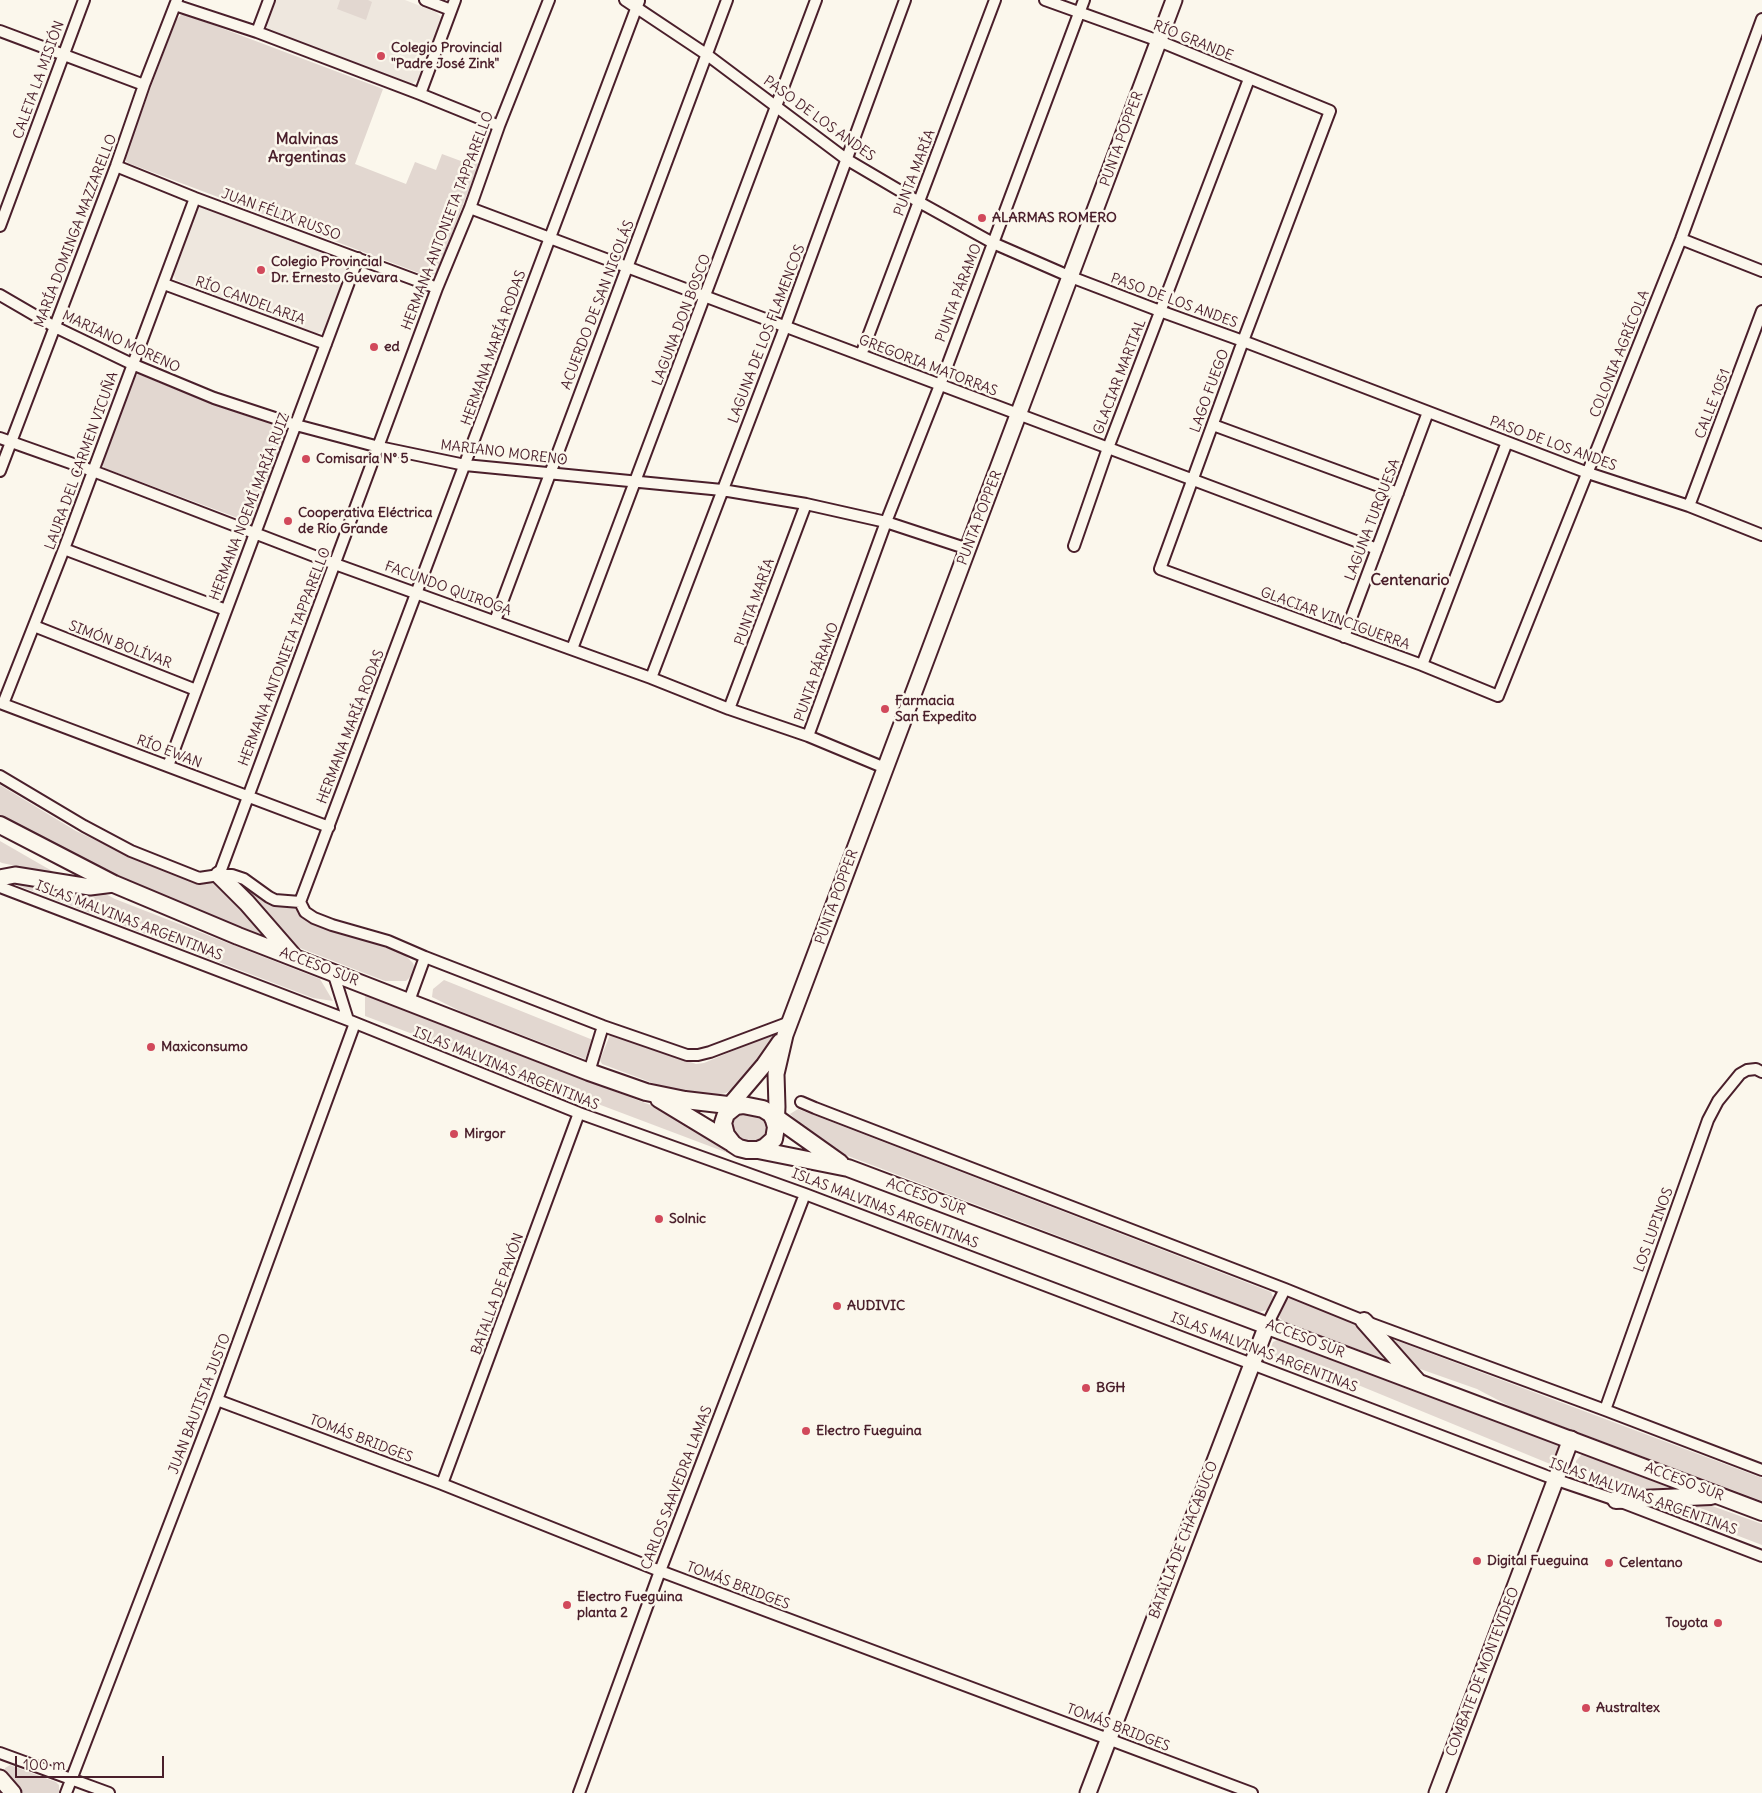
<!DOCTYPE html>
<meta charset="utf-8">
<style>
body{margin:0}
#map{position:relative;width:1762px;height:1793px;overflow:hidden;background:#fbf7ec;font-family:Delius,sans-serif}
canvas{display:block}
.scale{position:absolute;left:15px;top:1756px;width:149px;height:22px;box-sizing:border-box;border:2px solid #4a1f2b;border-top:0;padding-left:6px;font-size:15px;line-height:18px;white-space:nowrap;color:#4a1f2b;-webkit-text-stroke:4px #fbf7ec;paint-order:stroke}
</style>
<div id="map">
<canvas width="1762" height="1793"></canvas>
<div class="scale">100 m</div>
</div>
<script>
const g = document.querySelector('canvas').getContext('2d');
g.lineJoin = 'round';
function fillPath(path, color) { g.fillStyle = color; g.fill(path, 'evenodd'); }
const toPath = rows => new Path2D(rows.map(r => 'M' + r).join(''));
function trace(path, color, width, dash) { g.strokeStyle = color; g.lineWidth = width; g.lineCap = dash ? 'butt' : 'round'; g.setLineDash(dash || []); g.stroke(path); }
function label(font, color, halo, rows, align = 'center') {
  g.font = font + ' Delius,sans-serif'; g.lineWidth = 5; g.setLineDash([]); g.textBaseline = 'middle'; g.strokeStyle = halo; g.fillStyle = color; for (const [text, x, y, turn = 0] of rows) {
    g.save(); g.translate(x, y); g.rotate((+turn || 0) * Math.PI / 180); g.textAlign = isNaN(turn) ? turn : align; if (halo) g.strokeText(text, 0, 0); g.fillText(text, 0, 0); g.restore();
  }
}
const built = toPath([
 [276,0,405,0,436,12,441,17,441,20,419,79,412,84,269,32,267,30,267,23],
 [200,206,207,206,345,260,347,263,347,269,324,330,318,333,315,333,176,280,173,274,174,271,196,211]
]);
const green = toPath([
 [340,0,368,0,372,2,366,20,337,9],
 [184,14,383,89,355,164,406,184,415,162,436,170,442,154,469,164,483,126,486,128,488,130,489,137,486,145,481,147,475,162,479,164,436,274,427,276,128,163,126,161,126,154,176,20,181,15],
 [138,374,210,403,284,429,285,435,253,520,246,521,104,468,102,462,133,378],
 [0,785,76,831,147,864,180,877,216,882,272,939,176,905,64,850,0,817],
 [0,841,59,875,2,863,0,862],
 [232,878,296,908,298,914,324,925,400,950,413,963,415,969,413,974,406,981,385,981,287,943],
 [6,881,100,891,115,899,320,979,333,1001,313,998],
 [444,980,593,1040,585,1059,462,1012,432,997,433,989],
 [365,994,526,1058,685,1118,741,1158,365,1016],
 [780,1031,773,1045,732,1089,726,1093,711,1096,685,1095,602,1064,600,1060,610,1035,613,1034,696,1064,704,1063],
 [798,1109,1271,1292,1273,1297,1270,1304,1267,1310,1259,1312,827,1148,790,1114],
 [740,1112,754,1112,768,1122,770,1133,756,1144,741,1141,731,1129,730,1121],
 [1290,1298,1294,1298,1363,1326,1392,1362,1284,1322,1280,1318,1279,1312,1285,1300],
 [1277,1340,1563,1446,1555,1466,1290,1357,1283,1363,1271,1358,1269,1352,1273,1342],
 [1395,1340,1762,1478,1762,1501,1513,1408,1477,1389,1406,1364],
 [1582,1454,1681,1492,1627,1492,1627,1487,1588,1471,1584,1476,1578,1472,1576,1466,1576,1461],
 [1650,1502,1704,1503,1762,1524,1762,1545],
 [10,1765,56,1782,59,1785,59,1793,23,1793,5,1773,5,1768]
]);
const street = toPath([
 [425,0,451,10],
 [625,0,706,54,846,159,919,202,993,243,1071,277,1160,311,1243,341,1588,473,1689,506,1762,535],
 [1045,0,1159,41,1330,111,1243,341,1160,569,1422,665,1498,696,1681,239,1762,19],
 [175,5,257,32,420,94,499,126],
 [0,31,144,85],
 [257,32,269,0],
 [420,94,455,0],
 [116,166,195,198,437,288],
 [470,208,1377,549],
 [0,226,84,0],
 [1681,239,1762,271],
 [164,284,326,344],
 [0,295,55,327,132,364,214,398,296,425,379,447,465,465,722,490,806,504,886,522,968,549],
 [861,355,995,0],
 [1213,425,1398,493],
 [0,438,93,471,335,564,651,678,729,709,808,736,885,768],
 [0,471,116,166,144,85,177,0],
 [1689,506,1762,311],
 [1074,546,1108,448,1249,79],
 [64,549,226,610],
 [495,621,727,0],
 [34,626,196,690],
 [1344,637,1428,412],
 [572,649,816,0],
 [1422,665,1507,442],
 [651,678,785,327,905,0],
 [0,703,329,827],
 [3,704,64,549,195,198],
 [729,709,806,504],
 [808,736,886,522,940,385,1084,0],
 [168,766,358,258],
 [0,776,84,826,131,851,199,878,219,875,232,875,244,879,269,897,275,900,300,902],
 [219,875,437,288,470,208,499,126,549,0],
 [0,887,348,1020,579,1113,805,1194,1557,1480,1616,1500,1762,1556],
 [300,902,639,1],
 [300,902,305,912,314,918,332,925,388,941,425,957,603,1026,687,1055,698,1055,710,1052,790,1022],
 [333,972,348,1020],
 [409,1001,425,957],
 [589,1072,603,1026],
 [801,1102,815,1108,1285,1289,1364,1321,1605,1410,1762,1470],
 [1267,1325,1285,1289],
 [217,1400,442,1484,660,1571,1252,1793],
 [1605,1410,1708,1120,1718,1101,1740,1074,1747,1070,1756,1069,1762,1072],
 [442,1484,579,1113],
 [0,1753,109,1793],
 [66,1793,217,1400,355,1023],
 [579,1793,660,1571,805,1194]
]);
const secondary = toPath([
 [0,878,15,875,90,887,114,884],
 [726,1114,730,1105,764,1065,780,1042],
 [776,1127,777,1107,776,1074,785,1035,1174,0],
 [0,1778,13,1793],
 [1088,1793,1267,1325],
 [1437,1793,1571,1439]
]);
const primary = toPath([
 [0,825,114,884,238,936,589,1072,646,1092,685,1100,736,1106],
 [219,875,247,903,294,957],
 [659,1099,730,1142],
 [743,1105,763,1109,771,1114,774,1120,776,1127,774,1139,765,1147,758,1150,747,1150,739,1148,733,1144,726,1135,723,1123,726,1114,736,1106,743,1105],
 [771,1114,840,1163],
 [758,1150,848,1168,1762,1512],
 [1364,1321,1417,1381],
 [1616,1500,1711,1496]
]);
const markers = [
 [381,56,5,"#d1495b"],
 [982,218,5,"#d1495b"],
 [261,270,5,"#d1495b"],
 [374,347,5,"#d1495b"],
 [306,459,5,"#d1495b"],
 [288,521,5,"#d1495b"],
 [885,709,5,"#d1495b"],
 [151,1047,5,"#d1495b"],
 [454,1134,5,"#d1495b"],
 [659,1219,5,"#d1495b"],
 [837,1306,5,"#d1495b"],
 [1086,1388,5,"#d1495b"],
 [806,1431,5,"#d1495b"],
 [1477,1561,5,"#d1495b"],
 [1609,1563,5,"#d1495b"],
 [567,1605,5,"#d1495b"],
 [1718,1623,5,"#d1495b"],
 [1586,1708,5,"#d1495b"]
];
const streetNames = [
 ["RÍO GRANDE",1193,41,22],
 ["CALETA LA MISIÓN",39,80,-70],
 ["PASO DE LOS ANDES",819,119,36],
 ["PUNTA POPPER",1122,139,-70],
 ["PUNTA MARÍA",915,173,-69],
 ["JUAN FÉLIX RUSSO",281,215,20],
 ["HERMANA ANTONIETA TAPPARELLO",448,221,-69],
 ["MARÍA DOMINGA MAZZARELLO",76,231,-69],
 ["PUNTA PÁRAMO",959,293,-69],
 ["RÍO CANDELARIA",250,301,20],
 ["PASO DE LOS ANDES",1174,301,20],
 ["ACUERDO DE SAN NICOLÁS",598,305,-69],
 ["LAGUNA DON BOSCO",682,320,-69],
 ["LAGUNA DE LOS FLAMENCOS",767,334,-69],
 ["MARIANO MORENO",121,342,25],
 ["HERMANA MARÍA RODAS",494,348,-70],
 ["COLONIA AGRÍCOLA",1620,354,-68],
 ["GREGORIA MATORRAS",928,366,21],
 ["GLACIAR MARTIAL",1120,377,-69],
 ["LAGO FUEGO",1210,391,-70],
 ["CALLE 1051",1713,404,-69],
 ["PASO DE LOS ANDES",1553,444,20],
 ["MARIANO MORENO",504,453,7],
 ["LAURA DEL CARMEN VICUÑA",82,461,-70],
 ["HERMANA NOEMÍ MARÍA RUIZ",250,507,-69],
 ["PUNTA POPPER",980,518,-69],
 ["LAGUNA TURQUESA",1373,520,-69],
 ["FACUNDO QUIROGA",448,589,20],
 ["PUNTA MARÍA",755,602,-70],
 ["GLACIAR VINCIGUERRA",1335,619,20],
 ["SIMÓN BOLÍVAR",120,645,21],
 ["HERMANA ANTONIETA TAPPARELLO",285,657,-69],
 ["PUNTA PÁRAMO",817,672,-70],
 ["HERMANA MARÍA RODAS",351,727,-69],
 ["RÍO EWAN",169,752,21],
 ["PUNTA POPPER",837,897,-70],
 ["ISLAS MALVINAS ARGENTINAS",129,921,21],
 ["ACCESO SUR",319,967,21],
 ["ISLAS MALVINAS ARGENTINAS",506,1069,22],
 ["ACCESO SUR",926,1197,20],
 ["ISLAS MALVINAS ARGENTINAS",885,1209,21],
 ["LOS LUPINOS",1654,1230,-70],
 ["BATALLA DE PAVÓN",498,1294,-70],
 ["ACCESO SUR",1305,1339,21],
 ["ISLAS MALVINAS ARGENTINAS",1264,1353,21],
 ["JUAN BAUTISTA JUSTO",200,1404,-69],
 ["TOMÁS BRIDGES",361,1439,21],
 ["ACCESO SUR",1684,1482,21],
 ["CARLOS SAAVEDRA LAMAS",677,1488,-69],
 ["ISLAS MALVINAS ARGENTINAS",1643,1497,20],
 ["BATALLA DE CHACABUCO",1184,1540,-69],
 ["TOMÁS BRIDGES",738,1586,21],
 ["COMBATE DE MONTEVIDEO",1483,1672,-69],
 ["TOMÁS BRIDGES",1118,1728,21]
];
const poiNames = [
 ["Colegio Provincial",391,48],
 ["\"Padre José Zink\"",391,64],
 ["ALARMAS ROMERO",992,218],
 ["Colegio Provincial",271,262],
 ["Dr. Ernesto Guevara",271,278],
 ["ed",384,347],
 ["Comisaría N° 5",316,459],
 ["Cooperativa Eléctrica",298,513],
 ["de Río Grande",298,529],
 ["Farmacia",895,701],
 ["San Expedito",895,717],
 ["Maxiconsumo",161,1047],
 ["Mirgor",464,1134],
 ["Solnic",669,1219],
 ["AUDIVIC",847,1306],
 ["BGH",1096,1388],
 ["Electro Fueguina",816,1431],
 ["Digital Fueguina",1487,1561],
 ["Celentano",1619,1563],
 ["Electro Fueguina",577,1597],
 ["planta 2",577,1613],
 ["Toyota",1708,1623,"right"],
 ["Australtex",1596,1708]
];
const quarterNames = [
 ["Malvinas",307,139],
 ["Argentinas",307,157],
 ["Centenario",1410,580]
];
fillPath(built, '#eee7de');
fillPath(green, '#e2d7d0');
trace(street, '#4a1f2b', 14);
trace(secondary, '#4a1f2b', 19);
trace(primary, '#4a1f2b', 20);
trace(street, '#fbf7ec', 10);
trace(secondary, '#fbf7ec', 15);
trace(primary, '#fbf7ec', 16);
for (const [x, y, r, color] of markers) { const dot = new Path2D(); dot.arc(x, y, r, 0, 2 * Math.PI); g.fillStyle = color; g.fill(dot); trace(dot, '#fbf7ec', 2); }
label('14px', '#4a1f2b', '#fbf7ec', streetNames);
label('bold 14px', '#4a1f2b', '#fbf7ec', poiNames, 'left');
label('bold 16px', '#4a1f2b', '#fbf7ec', quarterNames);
</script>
